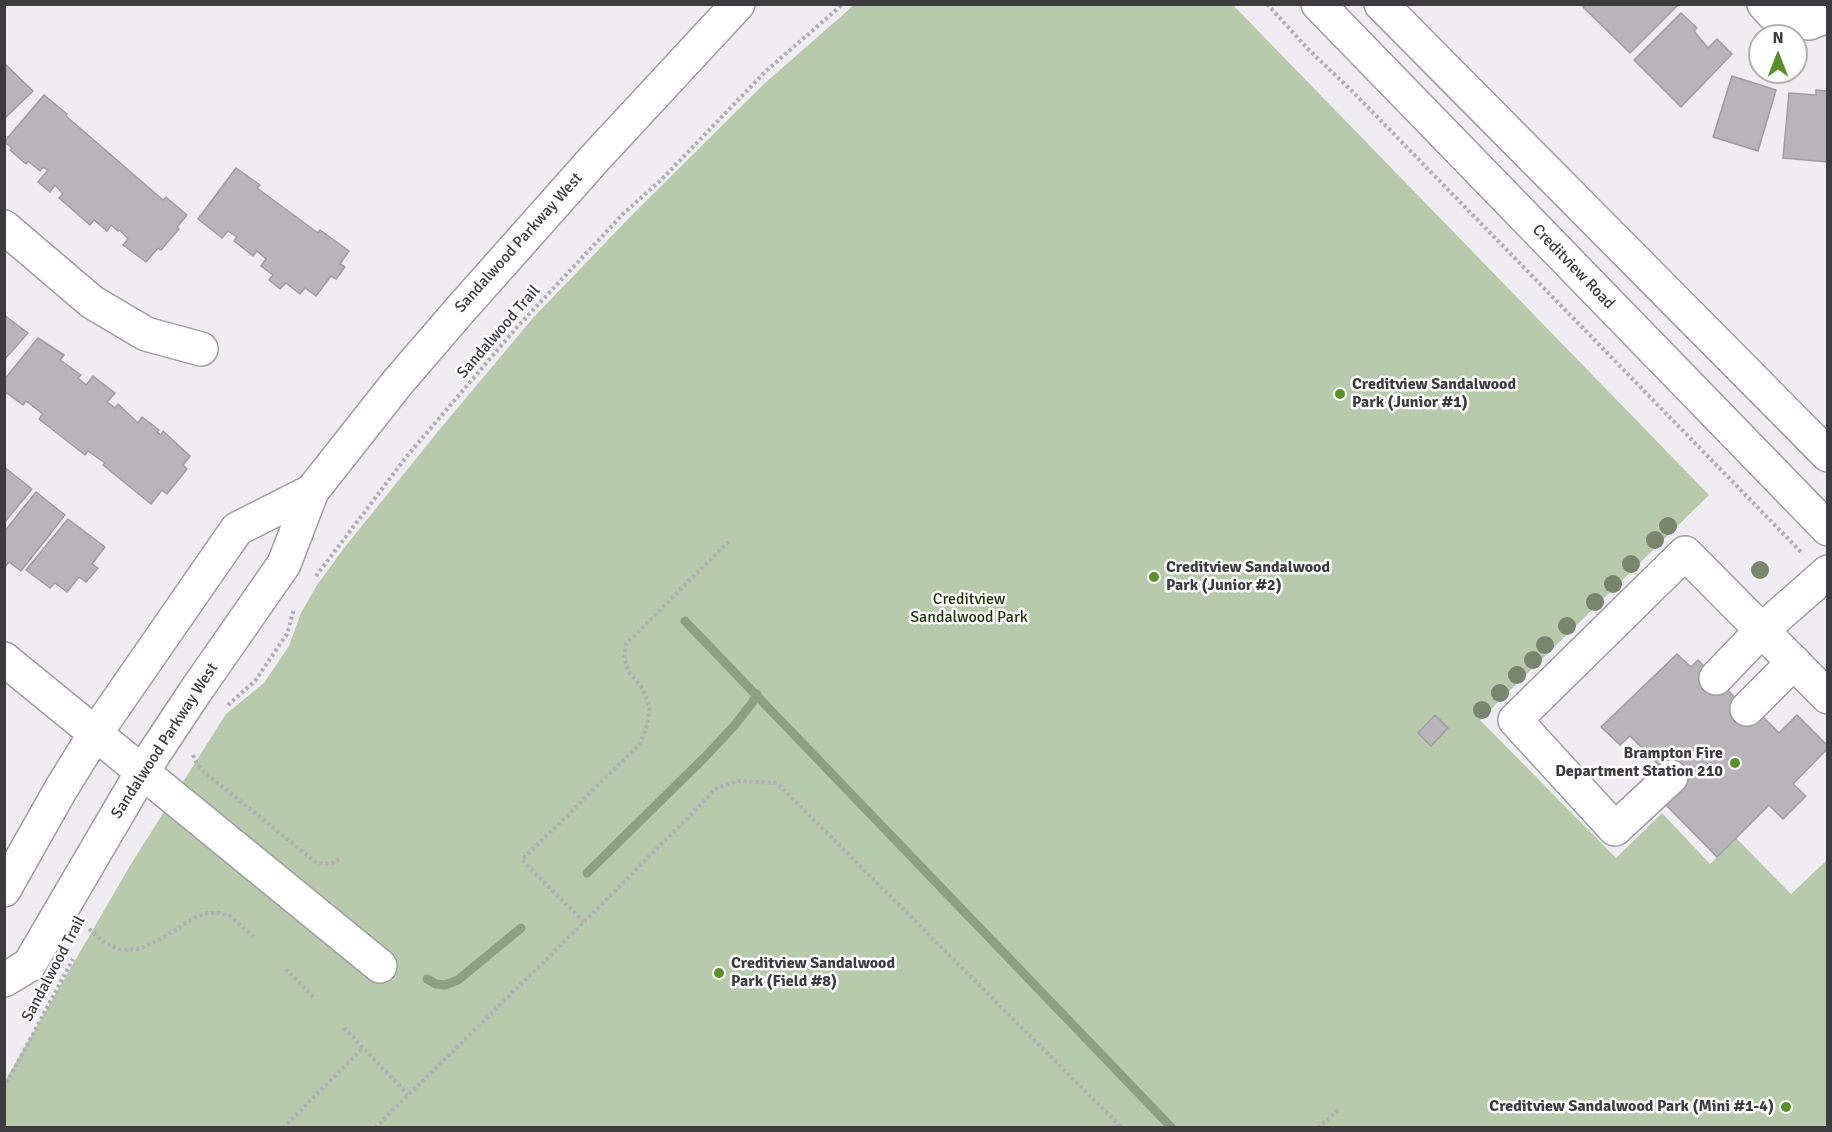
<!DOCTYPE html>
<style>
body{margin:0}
#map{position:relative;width:1832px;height:1132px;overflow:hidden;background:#efedf2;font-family:Signika,sans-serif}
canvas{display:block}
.frame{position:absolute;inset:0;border:6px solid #3c3b3d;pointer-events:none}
.north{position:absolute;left:1748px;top:24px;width:60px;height:60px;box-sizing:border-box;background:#fff;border:2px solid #b1b1b1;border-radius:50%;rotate:0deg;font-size:16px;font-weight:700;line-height:24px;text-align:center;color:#3c3b3d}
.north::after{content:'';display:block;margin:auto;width:21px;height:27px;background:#588f2a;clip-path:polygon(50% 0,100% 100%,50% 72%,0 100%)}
</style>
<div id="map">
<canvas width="1832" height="1132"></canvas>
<div class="frame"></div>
<div class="north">N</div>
</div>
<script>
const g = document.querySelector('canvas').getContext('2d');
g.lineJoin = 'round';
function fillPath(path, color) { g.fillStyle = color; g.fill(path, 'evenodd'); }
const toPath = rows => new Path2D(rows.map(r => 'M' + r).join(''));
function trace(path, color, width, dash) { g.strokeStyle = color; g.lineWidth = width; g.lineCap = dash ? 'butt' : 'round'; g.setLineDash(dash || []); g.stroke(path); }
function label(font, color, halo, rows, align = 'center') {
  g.font = font + ' Signika,sans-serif'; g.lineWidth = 5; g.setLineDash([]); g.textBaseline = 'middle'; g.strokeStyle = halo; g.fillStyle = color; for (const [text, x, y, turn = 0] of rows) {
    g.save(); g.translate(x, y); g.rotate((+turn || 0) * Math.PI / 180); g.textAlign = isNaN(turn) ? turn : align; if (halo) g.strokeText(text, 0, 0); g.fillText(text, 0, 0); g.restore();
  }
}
const green = toPath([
 [854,5,1233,5,1709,495,1480,720,1616,858,1662,813,1710,864,1736,838,1791,894,1827,860,1827,1127,5,1128,5,1081,131,864,226,714,264,683,289,646,301,613,317,585,344,548,440,429,533,318,630,217,765,83]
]);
const stream = toPath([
 [685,621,1172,1128],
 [587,873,705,757,734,726,752,703,757,694],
 [427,979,436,984,445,985,458,980,521,928]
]);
const building = toPath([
 [1586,4,1675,4,1677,6,1630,53,1583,7,1586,4],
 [1681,13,1697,28,1694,31,1708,48,1717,39,1732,54,1681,107,1634,60,1681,13],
 [4,63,33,91,4,119,4,63],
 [1732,76,1776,90,1758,151,1713,137,1732,76],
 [1816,90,1828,91,1828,162,1783,158,1789,93,1816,95,1816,90],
 [44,95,67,114,66,116,163,200,166,197,187,215,177,227,179,229,161,250,158,248,146,262,123,245,128,239,120,230,118,231,111,225,107,231,94,220,90,225,59,198,63,194,55,185,50,192,38,182,48,170,43,167,40,171,28,161,26,164,10,150,12,148,4,142,44,95],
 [236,168,260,185,257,188,318,233,320,230,349,251,340,264,345,267,336,279,331,276,316,296,305,288,300,294,286,283,280,289,269,280,273,275,261,266,266,259,257,251,253,256,234,241,237,237,228,231,222,238,198,219,236,168],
 [4,315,28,333,4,360,4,315],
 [38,338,64,355,60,360,81,375,78,378,86,385,93,376,115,393,107,402,115,408,118,404,138,423,142,417,159,430,157,432,161,435,163,431,190,456,183,465,187,469,167,494,162,490,151,504,103,465,105,463,88,451,85,455,39,419,43,414,26,401,23,405,4,391,4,380,38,338],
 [4,467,32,489,4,523,4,467],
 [36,492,65,515,21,571,9,562,4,568,4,532,36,492],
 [68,519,105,547,92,564,98,568,86,582,79,577,67,592,55,583,50,588,26,570,68,519],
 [1677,654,1691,667,1698,660,1754,717,1759,713,1779,733,1797,715,1828,746,1828,748,1793,784,1806,796,1783,819,1769,805,1717,857,1666,805,1683,789,1630,736,1620,745,1601,727,1677,654],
 [1435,715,1448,728,1431,746,1418,733,1435,715]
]);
const path = toPath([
 [1267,4,1308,49,1352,91,1803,554],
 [316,576,407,456,518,326,624,213,661,180,766,71,843,4],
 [228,705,255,681,287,634,294,609],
 [193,755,197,764,204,772,317,863,331,864,341,858],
 [584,922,522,860,640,744,647,726,650,707,641,686,629,672,624,658,626,644,730,540],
 [89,929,103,942,121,950,139,949,159,940,196,917,207,913,218,913,230,916,255,938],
 [286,969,314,998],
 [344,1028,408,1095],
 [4,1088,73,959],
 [283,1128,363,1048],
 [375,1128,584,922,717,788,738,781,777,783,1122,1128],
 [1318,1128,1340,1108]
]);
const minor = toPath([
 [1764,4,1773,14,1809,23,1828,16],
 [4,227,92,302,146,334,201,349],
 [4,659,380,966],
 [1716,678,1762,630,1828,572],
 [1747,709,1794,662],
 [1671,777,1615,829,1515,720,1685,553,1828,697]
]);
const major = toPath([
 [1318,4,1828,529],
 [1381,4,1828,455],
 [4,890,61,789,95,734,237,529,312,491],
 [4,980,29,965,142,772,195,692,284,564,312,491,398,382,460,310,596,157,738,4]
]);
const trees = [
 [1668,526],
 [1655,540],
 [1631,564],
 [1760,570],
 [1613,584],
 [1595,602],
 [1567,626],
 [1545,645],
 [1533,660],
 [1517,675],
 [1500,693],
 [1482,710]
];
const markers = [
 [1340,394,6,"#588f2a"],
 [1154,577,6,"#588f2a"],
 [1735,763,6,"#588f2a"],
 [719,973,6,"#588f2a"],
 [1786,1107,6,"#588f2a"]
];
const streetNames = [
 ["Sandalwood Parkway West",519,243,-48],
 ["Creditview Road",1573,267,46],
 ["Sandalwood Trail",499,332,-49],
 ["Sandalwood Parkway West",165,741,-57],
 ["Sandalwood Trail",54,969,-62]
];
const poiNames = [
 ["Creditview Sandalwood",1352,385],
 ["Park (Junior #1)",1352,403],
 ["Creditview Sandalwood",1166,568],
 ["Park (Junior #2)",1166,586],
 ["Brampton Fire",1723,754,"right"],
 ["Department Station 210",1723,772,"right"],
 ["Creditview Sandalwood",731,964],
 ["Park (Field #8)",731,982],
 ["Creditview Sandalwood Park (Mini #1-4)",1774,1107,"right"]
];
const parkNames = [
 ["Creditview",969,600],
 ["Sandalwood Park",969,618]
];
fillPath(green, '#b7caab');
trace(stream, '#8da081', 9);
fillPath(building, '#b7b5ba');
trace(building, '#9f9ea3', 1.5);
trace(minor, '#9f9da2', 36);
trace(major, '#9f9da2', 36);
trace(path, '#afaeb2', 4, [3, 3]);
trace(minor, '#fff', 33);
trace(major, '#fff', 33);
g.fillStyle = '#79866d';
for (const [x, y] of trees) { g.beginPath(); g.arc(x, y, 9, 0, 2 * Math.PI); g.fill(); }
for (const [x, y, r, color] of markers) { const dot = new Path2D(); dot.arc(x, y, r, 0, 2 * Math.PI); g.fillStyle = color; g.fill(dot); trace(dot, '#fff', 2); }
label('16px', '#3c3b3d', '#fff', streetNames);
label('bold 16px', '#3c3b3d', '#fff', poiNames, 'left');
label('16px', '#183100', '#fff', parkNames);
</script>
